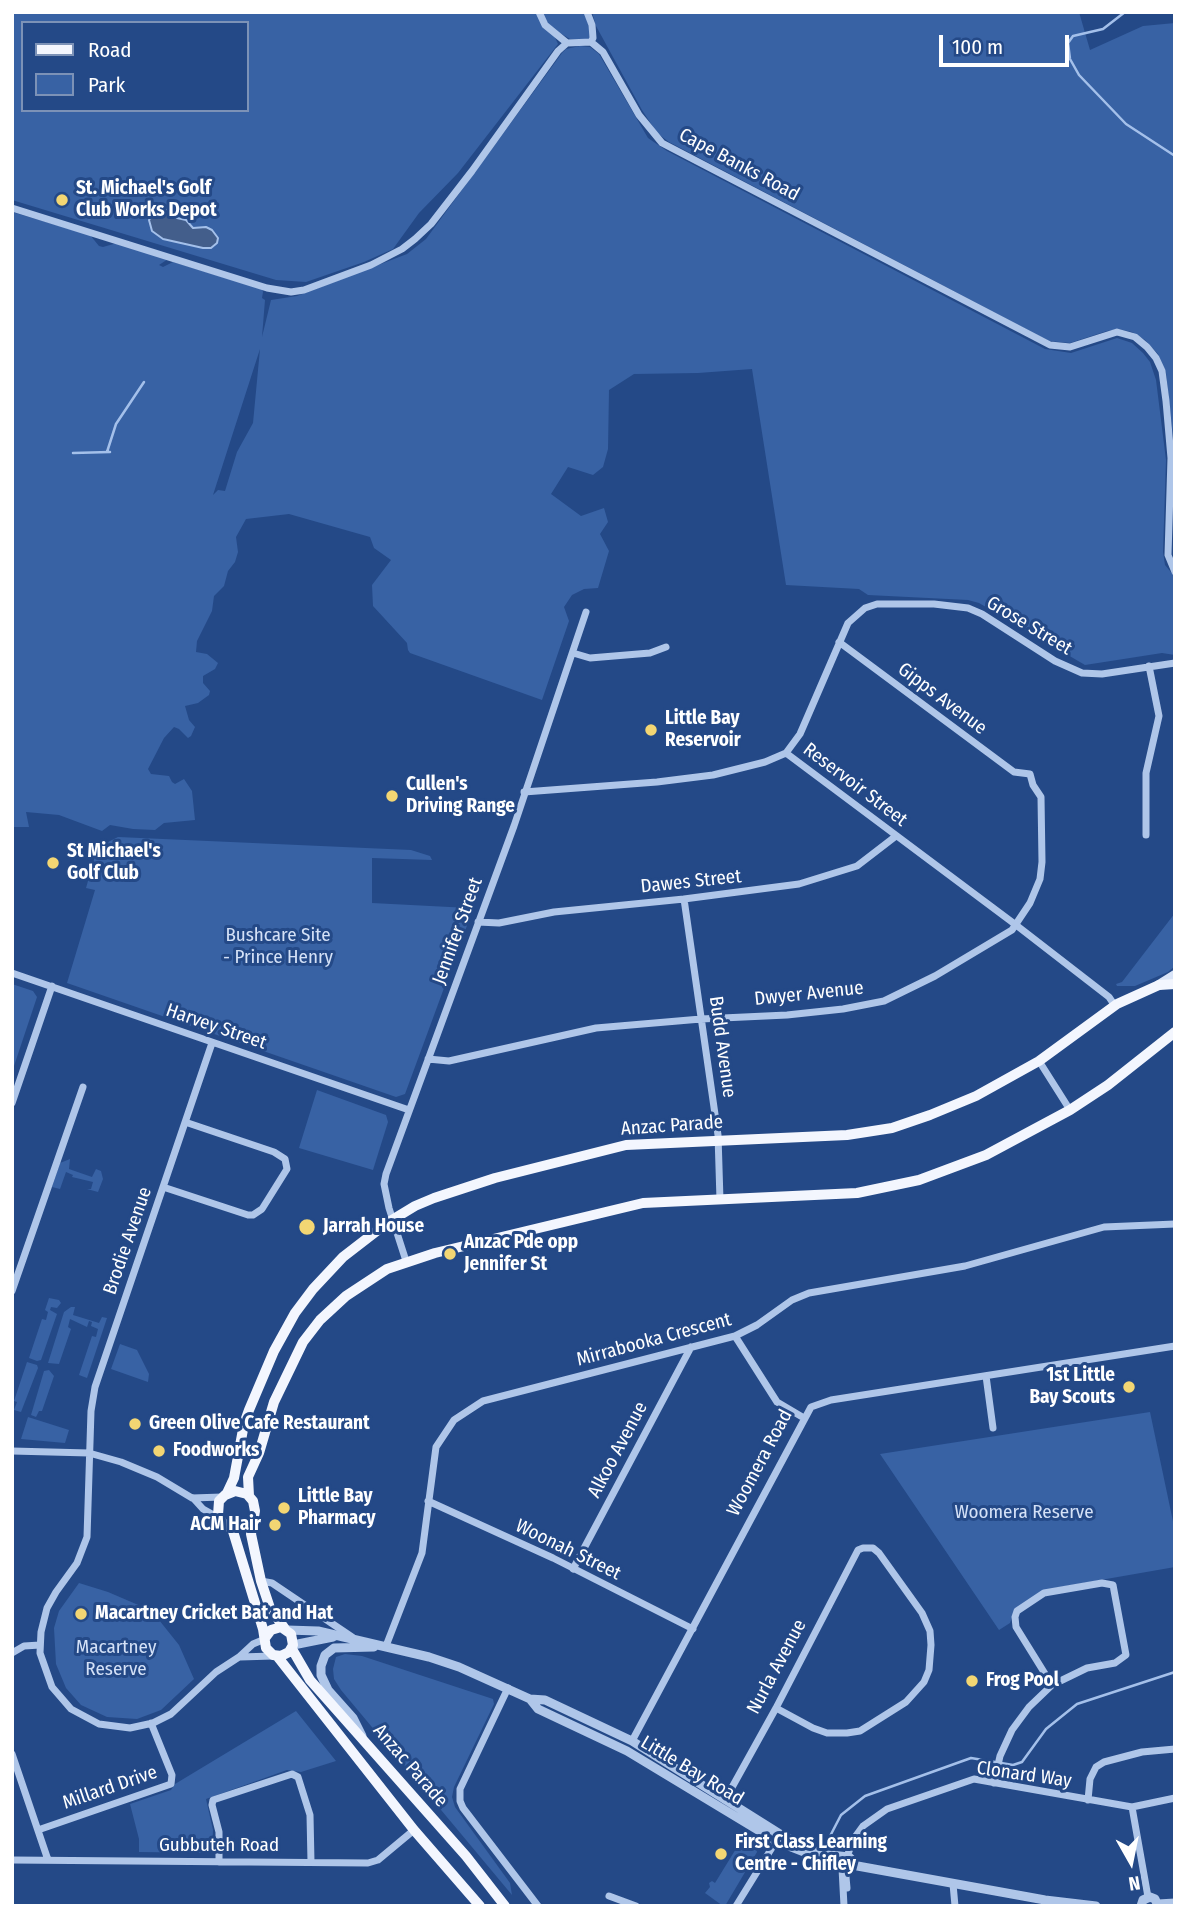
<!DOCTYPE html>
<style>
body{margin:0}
#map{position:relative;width:1187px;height:1918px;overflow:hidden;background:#244987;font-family:"Fira Sans Condensed",sans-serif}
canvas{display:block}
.frame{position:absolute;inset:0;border:14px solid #fff;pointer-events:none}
.legend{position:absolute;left:21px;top:21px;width:228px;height:91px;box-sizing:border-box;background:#244987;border:2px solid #7c92b7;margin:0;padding:9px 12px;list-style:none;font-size:21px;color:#fff}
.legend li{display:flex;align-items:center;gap:14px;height:35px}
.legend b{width:35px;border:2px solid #7c92b7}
.north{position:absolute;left:1096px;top:1827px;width:70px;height:70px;-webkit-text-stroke:5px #244987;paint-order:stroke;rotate:171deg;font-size:19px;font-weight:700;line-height:28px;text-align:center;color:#fff}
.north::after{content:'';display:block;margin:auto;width:24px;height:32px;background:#fff;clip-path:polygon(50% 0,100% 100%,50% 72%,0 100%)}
.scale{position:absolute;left:939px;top:35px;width:130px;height:32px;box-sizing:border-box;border:4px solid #fff;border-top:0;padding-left:9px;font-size:21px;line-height:24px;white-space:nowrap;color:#fff;-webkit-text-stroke:5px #244987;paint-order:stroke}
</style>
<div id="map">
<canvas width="1187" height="1918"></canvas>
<div class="frame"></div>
<ul class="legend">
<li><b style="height:9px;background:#f3f6fe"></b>Road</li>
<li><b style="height:19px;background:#3862a4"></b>Park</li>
</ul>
<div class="north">N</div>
<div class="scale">100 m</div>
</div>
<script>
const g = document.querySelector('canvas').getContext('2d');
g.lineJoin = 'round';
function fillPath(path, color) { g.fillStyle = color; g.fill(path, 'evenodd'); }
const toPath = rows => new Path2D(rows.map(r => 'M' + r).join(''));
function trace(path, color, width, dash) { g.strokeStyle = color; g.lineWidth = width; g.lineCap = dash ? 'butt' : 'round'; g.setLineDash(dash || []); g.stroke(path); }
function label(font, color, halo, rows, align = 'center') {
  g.font = font + ' "Fira Sans Condensed",sans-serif'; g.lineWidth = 6; g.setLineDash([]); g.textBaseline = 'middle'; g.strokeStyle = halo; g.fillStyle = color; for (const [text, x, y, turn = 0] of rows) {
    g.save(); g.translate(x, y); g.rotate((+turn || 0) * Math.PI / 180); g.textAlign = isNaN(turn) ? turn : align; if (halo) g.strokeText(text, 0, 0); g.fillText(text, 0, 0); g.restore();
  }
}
const green = toPath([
 [12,12,542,12,544,15,543,12,584,12,592,34,590,39,570,39,550,27,558,44,458,173,419,213,393,249,364,262,306,282,276,280,12,200],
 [23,23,247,23,247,110,23,110],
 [592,12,1079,12,1090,50,1143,26,1175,23,1175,454,1166,373,1158,354,1145,340,1132,332,1118,329,1107,331,1070,343,1049,341,669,142,657,133,642,110,596,26],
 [580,46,590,47,599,54,648,138,667,151,1045,349,1071,353,1117,338,1132,343,1143,353,1150,362,1156,380,1166,460,1163,552,1165,565,1175,577,1175,655,1162,653,1085,665,979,603,968,600,868,595,859,589,786,585,752,369,698,373,634,374,609,390,608,449,603,467,593,475,568,467,551,494,581,516,604,508,608,522,600,534,609,551,598,588,584,589,572,595,564,607,569,621,542,700,410,653,408,650,407,643,373,606,372,585,391,560,374,548,370,537,289,514,246,519,236,537,238,552,235,562,228,571,224,586,214,596,212,611,197,641,196,652,207,654,218,663,215,669,203,676,203,683,210,691,209,695,198,703,185,706,189,720,195,727,191,736,188,738,179,729,174,727,164,738,148,769,151,774,169,776,172,782,175,784,184,779,192,791,195,820,164,823,155,830,133,829,110,825,102,831,59,815,26,812,29,827,12,827,12,212,90,235,99,246,103,247,117,243,168,259,159,265,163,267,173,262,262,289,263,292,262,298,265,300,262,337,271,300,297,296,407,254,426,239,562,53,566,49],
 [260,349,253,423,237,452,225,491,218,490,213,495],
 [118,837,411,850,430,856,432,860,372,858,372,903,469,908,472,912,405,1094,396,1097,67,983,95,890,86,888,99,842,108,842],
 [1175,913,1175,966,1168,972,1135,986,1117,986,1116,984,1122,982],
 [12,984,33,991,37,997,12,1072],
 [317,1090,386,1115,388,1122,373,1170,299,1148],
 [70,1159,69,1169,92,1177,96,1169,101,1171,103,1179,98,1192,87,1189,91,1189,93,1182,72,1177,73,1175,66,1172,60,1189,52,1187,60,1163],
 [49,1298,59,1300,61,1303,57,1308,51,1307,50,1310,57,1314,41,1360,37,1361,29,1358,42,1319,46,1320,48,1312,45,1310],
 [71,1307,75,1307,73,1315,99,1323,102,1317,107,1318,87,1378,79,1375,92,1336,96,1337,98,1329,91,1326,92,1322,89,1321,87,1327,70,1319,68,1327,71,1329,59,1364,48,1363,64,1312],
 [120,1344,137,1350,149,1374,148,1382,111,1369],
 [27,1362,37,1365,38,1368,21,1412,14,1410,17,1402,14,1401],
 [49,1370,54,1376,42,1411,39,1411,36,1417,31,1415,44,1371],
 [1150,1412,1175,1531,1175,1567,1049,1589,1015,1609,1010,1623,999,1630,880,1454],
 [28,1417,69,1430,65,1443,21,1439],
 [79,1583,108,1592,143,1607,159,1620,179,1645,194,1679,161,1710,137,1719,107,1717,81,1705,66,1688,56,1664,54,1628,59,1611],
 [345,1654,362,1656,493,1699,494,1704,454,1787,452,1797,455,1807,510,1883,512,1895,341,1690,334,1679,333,1669,336,1657],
 [296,1711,336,1761,301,1772,287,1770,206,1799,213,1830,212,1853,139,1852,139,1839,130,1804,171,1790,175,1784],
 [742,1839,756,1849,757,1852,725,1906,723,1906,705,1893,710,1887,709,1883,712,1881,715,1883]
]);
const water = toPath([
 [165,210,171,211,177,218,186,220,193,228,206,227,212,230,218,238,217,243,211,248,203,248,163,239,152,231,149,220,154,213,165,210]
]);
const stream = toPath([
 [1125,12,1103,29,1073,36,1068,43,1070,59,1079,75,1126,124,1175,156],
 [107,452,116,424,144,382],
 [73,453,110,452],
 [827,1842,841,1815,865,1796,971,1758,1013,1765,1022,1762,1046,1729,1077,1704,1175,1672]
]);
const minor = toPath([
 [539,12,545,25,567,43],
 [587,12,592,25,593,38,591,42],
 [12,208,267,288,291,292,304,290,371,265,402,249,415,239,431,224,472,171,558,51,567,43,591,42,603,52,639,115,662,143,1050,345,1070,347,1117,332,1135,337,1147,347,1156,358,1162,371,1166,401,1171,458,1168,555,1175,572],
 [573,653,590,658,650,653,666,647],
 [786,753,1016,925,1109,997,1115,1006],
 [524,792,657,782,713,775,765,762,786,753,800,734,848,623,865,608,877,604,934,604,968,608,982,614,1055,661,1082,673,1102,674,1175,663],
 [1146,835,1146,773,1159,716,1149,666],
 [684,899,718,1135,720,1200],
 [478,922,499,923,554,912,684,899,799,884,857,866,896,836],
 [12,973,409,1110],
 [212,1043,95,1387,91,1411,87,1537,77,1563,56,1592,47,1608,41,1632,40,1653,52,1687,71,1709,99,1724,130,1728,153,1723,171,1714,216,1672,239,1657,253,1644,265,1639],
 [428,1059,449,1061,596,1028,701,1019,787,1015,843,1009,884,1001,935,976,1012,930,1030,903,1040,879,1042,862,1041,797,1033,785,1030,774,1014,772,839,642],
 [1039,1061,1070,1110],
 [12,1103,52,986],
 [163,1187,248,1215,253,1215,262,1209,287,1169,285,1159,274,1152,185,1122],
 [406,1261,389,1208,384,1184,386,1174,514,826,586,612],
 [12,1291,83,1087],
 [735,1336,777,1402,804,1418],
 [986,1376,993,1428],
 [12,1451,89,1453,121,1462,157,1477,192,1498,222,1497],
 [193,1498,203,1509,219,1518],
 [428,1501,553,1558,693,1629],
 [573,1569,691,1347],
 [261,1581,272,1583,352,1637],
 [386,1646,422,1553,436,1447,454,1420,483,1401,735,1336,757,1325,792,1300,809,1293,965,1266,1104,1227,1175,1224],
 [12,1653,24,1646,40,1645],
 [240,1657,273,1656],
 [508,1688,460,1789,460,1801,463,1808,538,1906],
 [632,1741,811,1407,831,1400,1175,1346],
 [12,1754,48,1860],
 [994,1783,1000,1756,1012,1730,1029,1707,1052,1685,1087,1668,1115,1663,1126,1655,1113,1585,1102,1583,1044,1593,1017,1611,1015,1617,1016,1627,1052,1685],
 [725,1800,776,1708,858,1550,863,1548,873,1548,879,1553,922,1613,930,1631,931,1645,929,1670,924,1682,906,1702,860,1731,847,1733,827,1733,813,1728,776,1708],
 [1088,1800,1090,1779,1096,1767,1104,1762,1142,1752,1175,1749],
 [1132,1807,1148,1897],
 [38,1830,171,1784,172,1775,151,1723],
 [847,1856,855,1837,863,1826,887,1809,974,1779,1132,1807,1175,1798],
 [12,1860,368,1863,378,1860,414,1830],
 [219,1862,219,1832,212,1805,213,1800,292,1774,298,1777,310,1815,311,1862],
 [842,1868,844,1906],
 [953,1884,955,1906],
 [847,1888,846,1877,849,1868],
 [609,1896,636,1906],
 [736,1906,778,1838]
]);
const tertiary = toPath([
 [287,1630,318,1631,429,1657,459,1667,530,1699,545,1700,632,1741,780,1834,821,1854,849,1857,852,1860,852,1865],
 [293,1645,333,1637],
 [530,1699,538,1709,627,1751,776,1841,840,1866],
 [362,1736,353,1718,328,1690,321,1675,321,1666,325,1655,334,1648,374,1647],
 [852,1865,1045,1900,1096,1906],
 [1158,1904,1175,1903],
 [1141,1906,1143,1900,1150,1897,1155,1899,1158,1906]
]);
const secondary = toPath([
 [1159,985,1175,975]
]);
const primary = toPath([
 [227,1493,234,1478,244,1424,249,1410,274,1351,295,1313,313,1289,343,1257,387,1223,415,1206,434,1198,495,1178,626,1145,847,1135,892,1128,930,1115,976,1096,1039,1061,1117,1004,1159,985,1175,984],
 [249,1496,248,1477,259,1453,274,1402,303,1342,320,1320,346,1296,387,1269,435,1253,643,1203,857,1193,919,1180,986,1155,1070,1110,1108,1085,1175,1032],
 [252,1519,244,1527,229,1527,222,1522,218,1515,219,1501,225,1495,235,1491,247,1494,253,1501,255,1511,251,1534,261,1581,270,1608,285,1629],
 [232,1528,263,1629,266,1648,273,1655,281,1656,289,1652,293,1645,291,1634,281,1627,271,1630,265,1638],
 [292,1649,310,1680,466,1856,505,1906],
 [277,1656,414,1830,480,1906]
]);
const markers = [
 [62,200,7,"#f3d673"],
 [651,730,7,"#f3d673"],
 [392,796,7,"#f3d673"],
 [53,863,7,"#f3d673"],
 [307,1227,9,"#f3d673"],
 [450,1254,7,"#f3d673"],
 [1129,1387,7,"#f3d673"],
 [135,1424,7,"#f3d673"],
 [159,1451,7,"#f3d673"],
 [284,1508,7,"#f3d673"],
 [275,1525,7,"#f3d673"],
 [81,1614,7,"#f3d673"],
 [972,1681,7,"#f3d673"],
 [721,1854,7,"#f3d673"]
];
const streetNames = [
 ["Cape Banks Road",739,165,28],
 ["Grose Street",1029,626,31],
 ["Gipps Avenue",942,699,37],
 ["Reservoir Street",855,785,37],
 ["Dawes Street",691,882,-6],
 ["Jennifer Street",458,931,-70],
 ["Dwyer Avenue",809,994,-6],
 ["Harvey Street",216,1027,19],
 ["Budd Avenue",722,1047,82],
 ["Anzac Parade",672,1126,-4],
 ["Brodie Avenue",128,1241,-71],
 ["Mirrabooka Crescent",654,1340,-15],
 ["Alkoo Avenue",618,1450,-62],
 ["Woomera Road",760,1463,-62],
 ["Woonah Street",568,1550,26],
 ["Nurla Avenue",777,1667,-62],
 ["Anzac Parade",410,1766,49],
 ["Little Bay Road",692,1771,31],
 ["Clonard Way",1024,1775,8],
 ["Millard Drive",110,1788,-19],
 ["Gubbuteh Road",219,1846]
];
const poiNames = [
 ["St. Michael's Golf",76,189],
 ["Club Works Depot",76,211],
 ["Little Bay",665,719],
 ["Reservoir",665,741],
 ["Cullen's",406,785],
 ["Driving Range",406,807],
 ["St Michael's",67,852],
 ["Golf Club",67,874],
 ["Jarrah House",323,1227],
 ["Anzac Pde opp",464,1243],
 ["Jennifer St",464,1265],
 ["1st Little",1115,1376,"right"],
 ["Bay Scouts",1115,1398,"right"],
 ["Green Olive Cafe Restaurant",149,1424],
 ["Foodworks",173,1451],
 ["Little Bay",298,1497],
 ["Pharmacy",298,1519],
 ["ACM Hair",261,1525,"right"],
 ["Macartney Cricket Bat and Hat",95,1614],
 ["Frog Pool",986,1681],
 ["First Class Learning",735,1843],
 ["Centre - Chifley",735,1865]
];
const parkNames = [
 ["Bushcare Site",278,936],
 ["- Prince Henry",278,958],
 ["Woomera Reserve",1024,1513],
 ["Macartney",116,1648],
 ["Reserve",116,1670]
];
fillPath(green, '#3862a4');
fillPath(water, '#435e8b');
trace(water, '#a4c0ea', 2);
trace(stream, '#a4c0ea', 2.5);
trace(minor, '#afc6e9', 7);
trace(tertiary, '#afc6e9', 9);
trace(secondary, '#dae5f8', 10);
trace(primary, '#f3f6fe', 10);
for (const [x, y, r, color] of markers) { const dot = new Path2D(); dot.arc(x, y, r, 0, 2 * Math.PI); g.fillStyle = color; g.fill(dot); trace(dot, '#244987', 2.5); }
label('19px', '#fff', '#244987', streetNames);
label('bold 19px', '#fff', '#244987', poiNames, 'left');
label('19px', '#d4e1f7', '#244987', parkNames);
</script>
